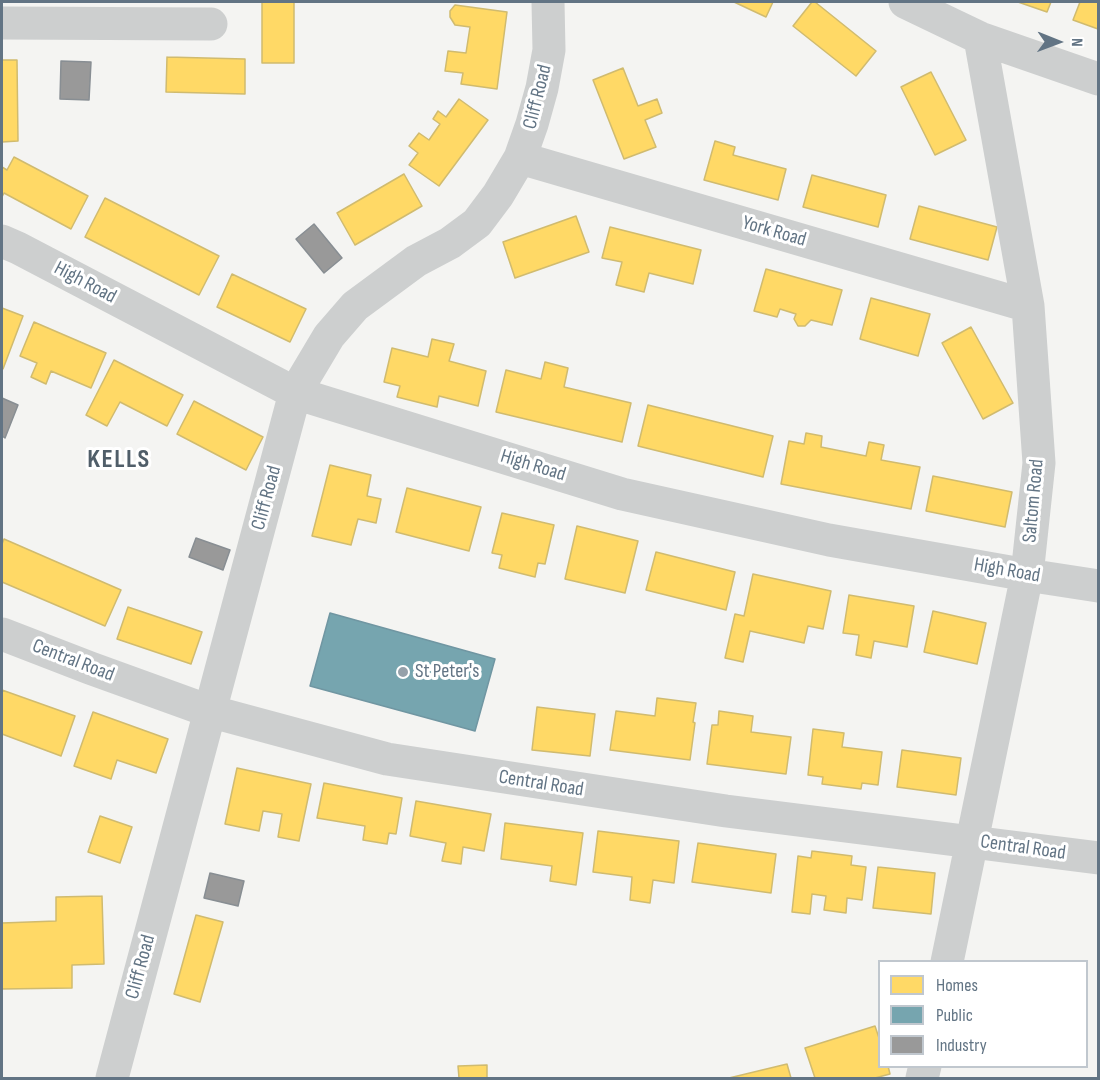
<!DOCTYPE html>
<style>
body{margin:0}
#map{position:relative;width:1100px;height:1080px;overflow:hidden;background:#f4f4f2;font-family:"Sofia Sans Condensed",sans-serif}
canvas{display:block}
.frame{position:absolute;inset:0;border:3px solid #627484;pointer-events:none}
.legend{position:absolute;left:878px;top:960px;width:210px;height:108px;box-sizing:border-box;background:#fff;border:2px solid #c0c7ce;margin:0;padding:8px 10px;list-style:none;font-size:18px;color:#627484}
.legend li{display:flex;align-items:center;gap:12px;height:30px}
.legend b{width:30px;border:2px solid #c0c7ce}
.north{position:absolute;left:1028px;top:12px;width:60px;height:60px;-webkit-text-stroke:4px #fff;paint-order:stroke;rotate:91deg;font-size:16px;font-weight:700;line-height:24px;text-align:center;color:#627484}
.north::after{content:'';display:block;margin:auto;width:21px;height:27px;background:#627484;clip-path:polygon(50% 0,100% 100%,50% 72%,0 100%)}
</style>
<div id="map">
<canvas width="1100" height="1080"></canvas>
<div class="frame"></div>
<ul class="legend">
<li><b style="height:16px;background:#ffd966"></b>Homes</li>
<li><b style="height:16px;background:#76a5af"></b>Public</li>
<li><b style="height:16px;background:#999"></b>Industry</li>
</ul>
<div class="north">N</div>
</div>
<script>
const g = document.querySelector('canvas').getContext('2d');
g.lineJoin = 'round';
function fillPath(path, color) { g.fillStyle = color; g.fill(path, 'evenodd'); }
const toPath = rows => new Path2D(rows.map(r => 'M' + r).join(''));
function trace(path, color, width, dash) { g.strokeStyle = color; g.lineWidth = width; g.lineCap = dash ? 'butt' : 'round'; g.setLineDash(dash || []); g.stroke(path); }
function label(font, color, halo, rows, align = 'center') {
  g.font = font + ' "Sofia Sans Condensed",sans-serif'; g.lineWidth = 6; g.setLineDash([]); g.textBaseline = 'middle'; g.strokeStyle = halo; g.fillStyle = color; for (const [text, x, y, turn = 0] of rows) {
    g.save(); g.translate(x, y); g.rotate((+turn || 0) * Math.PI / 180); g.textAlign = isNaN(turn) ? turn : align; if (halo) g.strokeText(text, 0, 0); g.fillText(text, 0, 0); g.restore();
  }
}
const homes = toPath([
 [262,2,294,2,294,63,262,63,262,2],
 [734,2,773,2,766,17,734,2],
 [812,2,815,2,876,51,856,76,793,26,812,2],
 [1018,2,1051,2,1047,12,1018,2],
 [1080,2,1098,2,1098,29,1073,20,1080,2],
 [455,5,507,12,497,89,461,84,463,73,445,71,448,51,466,53,470,27,455,25,450,17,450,11,455,5],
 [167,57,245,59,245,94,166,92,167,57],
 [2,60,17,60,18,141,2,142,2,60],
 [623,68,638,106,657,99,662,113,645,120,656,147,624,159,593,80,623,68],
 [931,72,966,140,935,155,901,87,931,72],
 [459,99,488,120,439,186,409,165,418,153,409,146,419,133,429,140,440,124,433,119,438,111,446,117,459,99],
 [715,141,735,147,733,155,786,169,778,200,704,180,715,141],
 [14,157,88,196,71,229,4,193,2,197,2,167,7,170,14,157],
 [404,174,422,206,355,245,337,213,404,174],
 [812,175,886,195,878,227,803,207,812,175],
 [105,198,219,256,199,295,85,237,105,198],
 [919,206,997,227,988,260,910,239,919,206],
 [576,216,589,252,515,278,503,242,576,216],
 [610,227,701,250,693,284,649,273,644,292,616,285,622,262,602,258,610,227],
 [766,269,842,290,832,325,811,320,805,326,798,326,794,319,796,314,780,309,777,317,754,311,766,269],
 [232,274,306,309,290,342,217,307,232,274],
 [871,298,930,314,918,356,860,339,871,298],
 [2,308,23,316,3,369,2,369,2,308],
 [34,322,106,353,91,388,51,371,46,384,31,377,37,363,20,356,34,322],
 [971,327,1013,403,983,419,942,343,971,327],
 [432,339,454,344,449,361,486,371,478,406,439,396,437,407,397,397,400,386,384,382,392,348,428,357,432,339],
 [114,360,183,395,167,426,120,402,107,426,86,415,114,360],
 [545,362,568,368,564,387,631,403,622,442,496,412,506,370,541,379,545,362],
 [194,401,263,437,246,470,177,434,194,401],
 [648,405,773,436,763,477,638,446,648,405],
 [806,433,822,436,821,447,866,456,869,442,884,445,881,460,920,467,911,509,781,484,789,441,804,444,806,433],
 [330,465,371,475,367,496,381,499,376,523,358,519,351,545,312,536,330,465],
 [933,476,1012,492,1005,527,926,511,933,476],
 [407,488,481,507,469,551,396,532,407,488],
 [502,513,554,525,545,564,538,563,535,577,499,568,502,555,492,553,502,513],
 [577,526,638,541,625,593,565,579,577,526],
 [4,539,121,590,105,626,2,582,2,544,4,539],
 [656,552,735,572,726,610,646,590,656,552],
 [753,574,831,591,823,629,808,626,804,643,750,631,743,662,725,658,735,614,744,616,753,574],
 [849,595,914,606,907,647,874,641,871,658,856,655,859,635,843,633,849,595],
 [128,607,202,632,191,664,117,639,128,607],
 [933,611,986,623,977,664,924,652,933,611],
 [2,690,75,716,61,756,2,734,2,690],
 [657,698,696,703,693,722,695,723,690,760,610,750,616,711,655,716,657,698],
 [537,707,595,714,590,756,532,750,537,707],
 [719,711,753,716,751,732,791,737,786,774,707,764,712,725,718,725,719,711],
 [93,712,168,739,156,773,117,760,111,779,74,766,93,712],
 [813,729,844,733,842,747,882,752,878,785,862,783,861,789,822,784,823,777,808,775,813,729],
 [902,750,961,758,956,795,897,787,902,750],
 [237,768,311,784,299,841,278,837,282,814,263,811,259,831,225,824,237,768],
 [324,783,402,798,396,834,389,833,387,844,363,840,365,826,317,818,324,783],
 [416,801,491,814,484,851,463,847,461,864,442,861,446,843,410,836,416,801],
 [100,816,132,827,120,863,88,852,100,816],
 [505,823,583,833,576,885,550,881,552,866,501,859,505,823],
 [598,831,679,841,674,883,653,880,650,903,630,900,632,877,593,872,598,831],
 [698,843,776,854,771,893,692,882,698,843],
 [812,851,852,856,851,865,866,867,862,900,847,898,846,913,824,910,826,896,812,894,810,914,792,912,798,856,811,858,812,851],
 [878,867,935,873,931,914,873,908,878,867],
 [102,896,104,964,72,965,72,988,2,989,2,923,56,921,56,897,102,896],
 [196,915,223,922,200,1002,174,994,196,915],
 [875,1026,880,1041,880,1066,888,1066,890,1074,875,1078,815,1078,805,1048,875,1026],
 [787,1064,791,1078,729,1078,787,1064],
 [487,1065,487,1078,459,1078,458,1066,487,1065]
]);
const public = toPath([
 [330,613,495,659,475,731,310,686,330,613]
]);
const industry = toPath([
 [61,61,91,62,89,100,60,99,61,61],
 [314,224,342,258,324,273,296,239,314,224],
 [2,398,18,405,5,438,2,436,2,398],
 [196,538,230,550,223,570,189,557,196,538],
 [210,873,244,881,238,906,204,898,210,873]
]);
const minor = toPath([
 [905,2,980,38,1098,79],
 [2,23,211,24],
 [520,158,1028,306],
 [2,241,18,248,295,393,622,494,829,540,1027,575,1098,586],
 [2,634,90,668,209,711,387,759,726,811,1098,858],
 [947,962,1027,575,1039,463,1028,306,980,38],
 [112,1078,295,393,329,336,355,306,416,261,450,243,477,223,498,195,520,158,532,124,542,88,549,50,548,2],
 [922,1078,925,1066]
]);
const markers = [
 [403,672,6,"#95a1aa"]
];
const streetNames = [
 ["Cliff Road",538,97,-76],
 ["York Road",774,232,16],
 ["High Road",85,283,28],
 ["High Road",533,466,17],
 ["Cliff Road",267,498,-75],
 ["Saltom Road",1034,501,-85],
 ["High Road",1007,571,10],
 ["Central Road",73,661,21],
 ["Central Road",541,784,9],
 ["Central Road",1023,848,8],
 ["Cliff Road",141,967,-75]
];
const poiNames = [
 ["St Peter's",415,672]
];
const districtNames = [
 ["KELLS",119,460]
];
fillPath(homes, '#ffd966');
trace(homes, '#d0bb6f', 1.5);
fillPath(public, '#76a5af');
trace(public, '#7096a2', 1.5);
fillPath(industry, '#999');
trace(industry, '#888e93', 1.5);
trace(minor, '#cdcfcf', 33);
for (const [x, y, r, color] of markers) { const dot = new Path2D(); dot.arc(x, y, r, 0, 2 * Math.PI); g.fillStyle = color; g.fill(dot); trace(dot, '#fff', 2); }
label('20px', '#627484', '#fff', streetNames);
label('20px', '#627484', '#fff', poiNames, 'left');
g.letterSpacing = '1.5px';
label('bold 26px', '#505e69', '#fff', districtNames);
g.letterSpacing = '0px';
</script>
